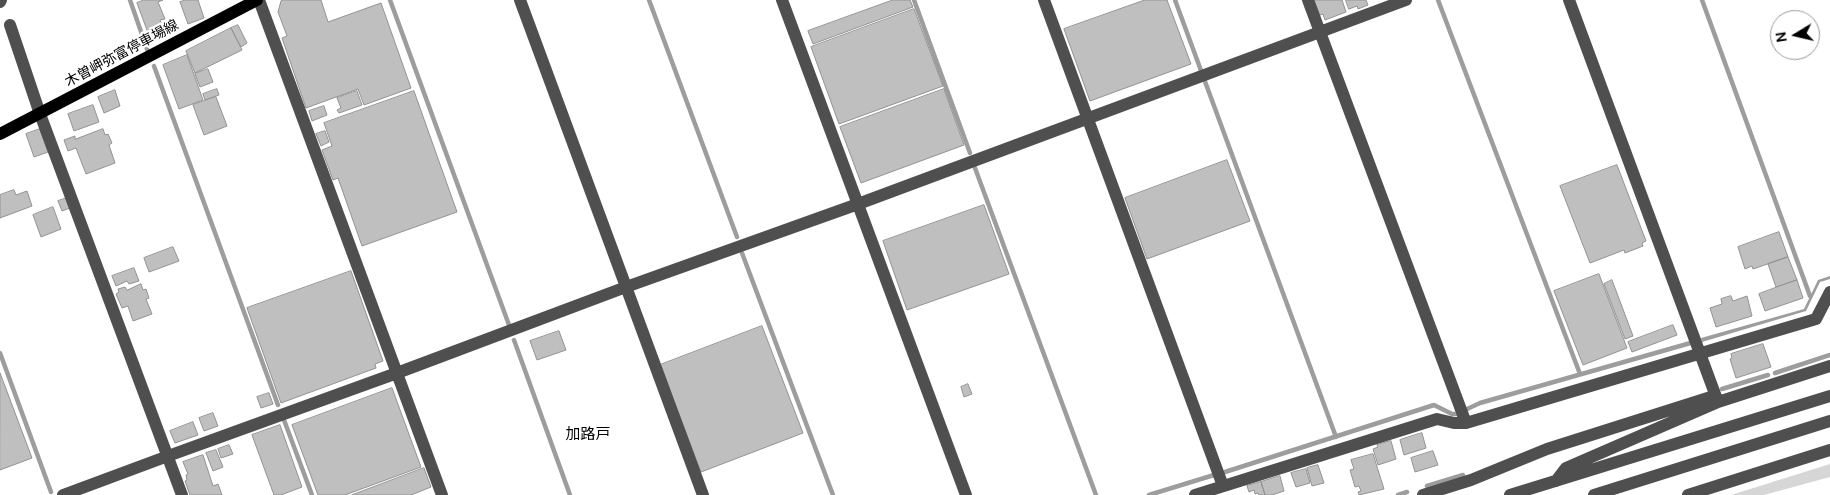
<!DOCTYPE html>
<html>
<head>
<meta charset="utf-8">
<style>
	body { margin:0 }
	#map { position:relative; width:1830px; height:495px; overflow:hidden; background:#fff; font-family:"DM Sans",sans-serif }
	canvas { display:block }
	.north { position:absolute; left:1770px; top:10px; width:50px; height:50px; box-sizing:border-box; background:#fff; border:1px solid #999; border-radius:50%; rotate:261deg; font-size:14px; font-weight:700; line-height:20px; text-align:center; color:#000 }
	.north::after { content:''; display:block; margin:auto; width:18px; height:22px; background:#000; clip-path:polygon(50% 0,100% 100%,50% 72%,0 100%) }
</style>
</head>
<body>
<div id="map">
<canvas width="1830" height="495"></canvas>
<div class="north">N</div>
</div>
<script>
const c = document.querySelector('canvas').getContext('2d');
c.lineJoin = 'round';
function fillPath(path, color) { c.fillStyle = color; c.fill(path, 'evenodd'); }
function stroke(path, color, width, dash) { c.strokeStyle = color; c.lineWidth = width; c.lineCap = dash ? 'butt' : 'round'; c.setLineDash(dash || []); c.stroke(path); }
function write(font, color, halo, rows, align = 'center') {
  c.font = font + ' "DM Sans","Noto Sans JP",sans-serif'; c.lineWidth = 4.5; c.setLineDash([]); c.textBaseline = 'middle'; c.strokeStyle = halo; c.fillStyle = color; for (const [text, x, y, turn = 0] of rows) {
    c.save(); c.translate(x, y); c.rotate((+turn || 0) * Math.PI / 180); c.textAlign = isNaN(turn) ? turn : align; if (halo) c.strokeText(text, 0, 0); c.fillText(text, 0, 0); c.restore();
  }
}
fillPath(new Path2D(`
	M1830,464V477L1764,495H1731Z`), '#d6d6d6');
fillPath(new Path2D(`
	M1830,276V279L1820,282L1806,311L1702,342L1701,338L1804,309L1818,280Z`), '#9d9d9d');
stroke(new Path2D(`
	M130,0L147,49
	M390,0L509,325
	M649,0L737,237
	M914,0L970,153
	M1175,0L1336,437
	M1438,0L1580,374
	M1702,0L1810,296
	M154,66L278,405
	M975,168L1096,495
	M742,253L833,495
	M514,340L570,495
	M0,353L51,492
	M1775,373L1830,355
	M1722,389L1768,375
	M1465,410L1480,403L1694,342
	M284,420L312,495
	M1225,472L1434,405L1452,414H1458
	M1427,486L1463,475
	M1149,495L1214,475
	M1398,495L1407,492`), '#9d9d9d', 4.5);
const building = new Path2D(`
	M144,0H163L158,2L165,19L160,20L166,35L151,41L137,3Z
	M186,0H198L204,18L188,24L180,2Z
	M284,0H321L328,22L381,3L411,88L364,105L358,89L306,108L282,38L287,36L278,12L281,1Z
	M893,0H910L913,7L813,44L808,31Z
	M1145,0H1167L1191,64L1090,101L1064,29Z
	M1314,0H1342L1346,12L1325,20L1323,14L1320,15Z
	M1346,0H1366L1368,5L1358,9L1357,6L1349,9Z
	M914,9L943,86L839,124L811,47Z
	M238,25L247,43L241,47L231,28Z
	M231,28L242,50L195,73L186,51Z
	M187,55L203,100L179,109L163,65Z
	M208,69L213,82L200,87L195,74Z
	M217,89L219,95L205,100L203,94Z
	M944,89L964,145L861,183L840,127Z
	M115,90L120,106L104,113L98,97Z
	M357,91L362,105L339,113L337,110L341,108L337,98Z
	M414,91L457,212L362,246L338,178L333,180L322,150L332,146L324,123Z
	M216,97L227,126L204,135L193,105Z
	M93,105L99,122L74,131L68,114Z
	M324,106L327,115L312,121L309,111Z
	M40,129L48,152L34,157L26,134Z
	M103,129L105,135L108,134L112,143L109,145L115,163L86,174L76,148L68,151L64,140L75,136V139Z
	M325,131L329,142L321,146L316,134Z
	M1227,160L1250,221L1147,259L1125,198Z
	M1617,165L1646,241L1642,243L1643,246L1625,253L1624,250L1590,263L1560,186Z
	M14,190L16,195L27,191L32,206L0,218V195Z
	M67,198L70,208L62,211L58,201Z
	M984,205L1009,274L907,310L883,241Z
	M53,207L61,229L41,237L33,215Z
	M1779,232L1788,257L1753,269L1752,266L1745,269L1738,247Z
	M173,247L179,261L149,272L144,258Z
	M1788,257L1797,280L1776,287L1768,264Z
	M134,268L139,281L129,284L127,281L116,286L112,276Z
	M351,271L383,361L375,364L376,368L281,403L247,308Z
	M1599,274L1627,348L1583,365L1554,291Z
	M1612,280L1633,336L1625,339L1604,284Z
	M1797,280L1803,298L1765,311L1759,294Z
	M141,284L143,290L146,289L149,298L146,299L152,314L133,321L128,306L122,308L116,294L119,292L118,289L125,287L127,290Z
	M1731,296L1733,301L1747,296L1752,316L1716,327L1710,308L1722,304L1721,299Z
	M1673,325L1677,335L1632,352L1628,342Z
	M762,326L803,433L701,472L660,365Z
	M559,331L566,350L537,360L530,341Z
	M1763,344L1771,367L1736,378L1730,359L1732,358L1731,354Z
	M0,373L32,458L0,470Z
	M968,384L972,394L964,397L961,387Z
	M392,388L421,467L345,495H318L292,425Z
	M269,393L273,404L261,408L257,397Z
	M213,413L218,426L204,431L199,418Z
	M193,422L198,435L175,443L170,431Z
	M280,425L302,487L281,495H274L252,435Z
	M1422,433L1426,448L1404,455L1400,440Z
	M1391,441L1396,459L1378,465L1373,449L1378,447L1377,445Z
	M229,445L233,454L221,458L218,449Z
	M216,450L223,467L213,471L206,453Z
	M1433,451L1438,465L1415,472L1411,458Z
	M1373,454L1384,489L1359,495L1358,492L1361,491L1359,486L1355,487L1350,470L1354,469L1351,460Z
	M203,455L213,486L218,484L222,495H190L185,481L187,480L186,475L188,474L183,462Z
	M1318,465L1324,483L1312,486L1307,468Z
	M424,468L431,487L411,495H352Z
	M1306,469L1310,483L1296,487L1291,473Z
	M1280,476L1284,491L1272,495H1265L1261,482Z
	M1261,482L1265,495H1259L1258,493L1255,494L1254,490L1249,492L1247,486Z`);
fillPath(building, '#bfbfbf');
stroke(building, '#939393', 1);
stroke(new Path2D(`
	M259,0L442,495
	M520,0L703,495
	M782,0L966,495
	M1044,0L1223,486
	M1308,0L1466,423
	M0,2L1,0
	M10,25L40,114L182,495
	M1718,402L1830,366
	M1556,481L1566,468L1718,402L1569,0
	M63,495L168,456L397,373L626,287L858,204L1406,0
	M1195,495L1437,419L1454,423H1466L1816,319L1830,292
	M1423,495L1471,480L1547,449L1714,396
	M1510,495L1830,396
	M1594,495L1830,421
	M1688,495L1830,450`), '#4f4f4f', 12);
stroke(new Path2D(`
	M0,134L257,0`), '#000', 12);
write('14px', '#000', '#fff', [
	["木曽岬弥富停車場線",122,54,-28]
]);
write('15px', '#000', '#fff', [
	["加路戸",588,435]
]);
</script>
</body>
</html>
